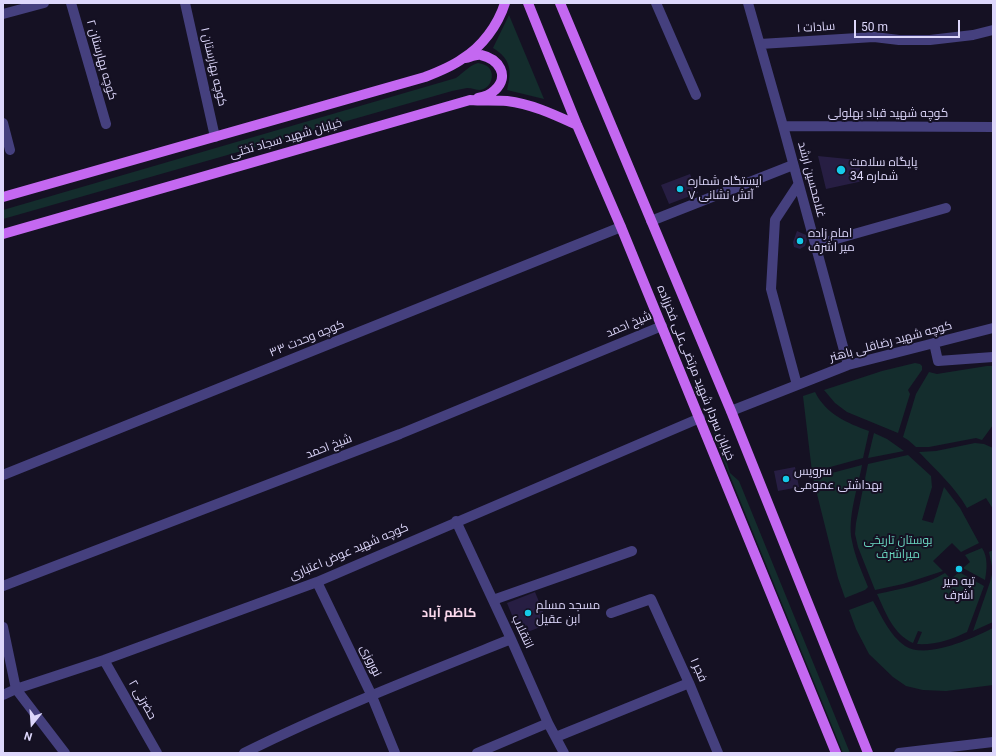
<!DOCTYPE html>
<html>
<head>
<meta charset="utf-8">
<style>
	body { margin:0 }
	#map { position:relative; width:996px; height:756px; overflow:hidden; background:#151123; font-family:Roboto,sans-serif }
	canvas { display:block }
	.frame { position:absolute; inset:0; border:4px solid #ddd7fb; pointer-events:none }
	.north { position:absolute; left:12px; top:704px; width:40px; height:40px; -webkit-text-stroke:3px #151123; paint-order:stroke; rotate:197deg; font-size:11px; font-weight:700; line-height:16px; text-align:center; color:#ddd7fb }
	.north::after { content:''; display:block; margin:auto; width:14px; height:18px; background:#ddd7fb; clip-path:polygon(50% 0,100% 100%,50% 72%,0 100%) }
	.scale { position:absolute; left:854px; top:20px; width:106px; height:18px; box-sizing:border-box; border:2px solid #ddd7fb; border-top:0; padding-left:5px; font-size:12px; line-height:14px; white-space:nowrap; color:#ddd7fb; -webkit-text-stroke:3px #151123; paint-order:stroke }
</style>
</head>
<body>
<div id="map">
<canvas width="996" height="756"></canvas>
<div class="frame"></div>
<div class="north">N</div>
<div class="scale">50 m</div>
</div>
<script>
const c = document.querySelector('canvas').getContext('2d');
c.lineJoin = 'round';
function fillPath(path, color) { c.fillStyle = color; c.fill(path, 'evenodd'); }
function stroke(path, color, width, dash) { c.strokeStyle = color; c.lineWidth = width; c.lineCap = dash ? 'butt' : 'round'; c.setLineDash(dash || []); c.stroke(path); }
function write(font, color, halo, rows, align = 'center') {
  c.font = font + ' Roboto,Cairo,sans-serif'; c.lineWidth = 4; c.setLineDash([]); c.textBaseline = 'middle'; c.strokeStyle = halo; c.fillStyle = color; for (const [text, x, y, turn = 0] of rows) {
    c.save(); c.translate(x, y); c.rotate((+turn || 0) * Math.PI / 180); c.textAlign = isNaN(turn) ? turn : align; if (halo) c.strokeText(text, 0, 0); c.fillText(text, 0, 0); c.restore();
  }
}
fillPath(new Path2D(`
	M509,15L544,99L507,90C512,71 511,59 493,48Z
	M478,63C484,64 489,66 491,71C494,79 489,89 480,90C476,90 472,88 467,88C462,89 457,90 452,91L3,219V210L456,78C463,73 470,65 478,63Z
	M915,363L920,364L922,366V370L908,390L910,394L898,433L847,412L835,403L824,390L882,371Z
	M987,366H993V425L982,440L976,438L929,447H916L908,440L903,437L916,394L929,372L937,374L943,373Z
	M815,392C826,414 847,423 869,431L863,458L812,472L803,396Z
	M715,426L730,473L739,481L850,753H843L719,449L712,427Z
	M874,433L887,439L904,451L868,458Z
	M975,443L984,444L993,448V509L986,498L967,508C955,487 936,470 919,452L936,451Z
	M908,455L931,476L932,487L922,520L933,523L944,487L960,508L979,543L961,552L952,543L933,561L943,571L903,584L875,590L858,547L855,534L856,523L868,464Z
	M862,465C858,487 847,519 852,541C855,557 862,572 868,587L865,590L845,598L838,578L813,478Z
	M982,548C988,557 987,569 985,580L963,568L970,562L965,555Z
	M993,550V622L973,631L990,582L993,571L989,552Z
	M959,572L984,586L967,632C951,640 935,645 917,644L922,632L918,631L913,643C893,634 886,613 877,594C900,589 925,585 945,573L951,579Z
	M873,601C882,617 890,636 905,646C926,660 973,638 993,628V685L946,691L923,690L906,686L893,677L869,654L856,629L849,610Z`), '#142d2d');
fillPath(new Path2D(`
	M818,156L858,160L863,181L826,189Z
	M690,174L698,193L669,204L661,185Z
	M797,231L806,235L807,240L805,246L800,249L794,247L793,242Z
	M795,467L799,487L778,491L774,471Z
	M535,592L548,624L520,635L507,603Z`), '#271e43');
stroke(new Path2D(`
	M71,3L106,124
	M185,3L215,137
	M656,3L696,95
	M748,3L783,126L848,365
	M3,14L44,3
	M760,44L874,37L899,40H930L973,35L993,30
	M3,123L10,150
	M783,126L993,127
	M651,221L793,165
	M815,245L946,208
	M934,343L938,361L993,357
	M797,385L771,289L775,220L798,185
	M731,411L848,365L993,328
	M3,475L621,227
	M456,521L511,639L548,723L564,753
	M317,582L371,694L395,753
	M3,586L400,434L662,326
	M493,600L632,551
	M611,613L651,599L689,683L718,753
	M3,627L16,689L65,753
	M104,660L157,753
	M3,695L16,689L104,660L317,582L700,418
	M556,737L689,683
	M244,753C331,710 421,675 511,639
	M477,753L548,723
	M899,753L993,742`), '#45407e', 10);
stroke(new Path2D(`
	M528,3L577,125L621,227L836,753
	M560,3L731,411L868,753
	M466,58C470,57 477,54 481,55C499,59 510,76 495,90C490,95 484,97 478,98
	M3,197L425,77C438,72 451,67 462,59C482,47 498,25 505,3
	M3,234L470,100C482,101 495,100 507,101C532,104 555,115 577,125`), '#c468f1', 10);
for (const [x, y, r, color] of [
	[841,170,5,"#15cae9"],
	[680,189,4,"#15cae9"],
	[800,241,4,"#15cae9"],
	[786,479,4,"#15cae9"],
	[959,569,4,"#15cae9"],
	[528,613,4,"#15cae9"]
]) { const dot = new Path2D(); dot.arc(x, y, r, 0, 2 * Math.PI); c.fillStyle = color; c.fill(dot); stroke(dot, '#151123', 1.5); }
write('12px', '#ddd7fb', '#151123', [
	["سادات ۱",816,28,-4],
	["کوچه بهارستان ۲",101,60,74],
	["کوچه بهارستان ۱",213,67,77],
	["کوچه شهید قباد بهلولی",888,114],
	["خیابان شهید سجاد تختی",286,139,-16],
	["غلامحسین ارشد",811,180,75],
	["شیخ احمد",629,325,-23],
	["کوچه وحدت ۳۳",307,339,-22],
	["کوچه شهید رضاقلی باهنر",891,342,-15],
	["خیابان سردار شهید مرتضی‌علی فخرزاده",695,373,68],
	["شیخ احمد",329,447,-21],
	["کوچه شهید عوض اعتباری",349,552,-23],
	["انتقلاب",522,632,65],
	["نوروزی",370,661,64],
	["فجر ۱",698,670,66],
	["حضرتی ۲",142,700,60]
]);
write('12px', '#ddd7fb', '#151123', [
	["پایگاه سلامت",850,163],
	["شماره 34",850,177],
	["ایستگاه شماره",688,182],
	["۷ آتش نشانی",688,196],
	["امام زاده",808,234],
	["میر اشرف",808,248],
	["سرویس",794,472],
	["بهداشتی عمومی",794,486],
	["تپه میر",959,582,"center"],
	["اشرف",959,596,"center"],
	["مسجد مسلم",536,606],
	["ابن عقیل",536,620]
], 'left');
write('12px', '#69d5bf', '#151123', [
	["بوستان تاریخی",898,541],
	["میراشرف",898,555]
]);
write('bold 13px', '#fcd9ed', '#151123', [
	["کاظم آباد",449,614]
]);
</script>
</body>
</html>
